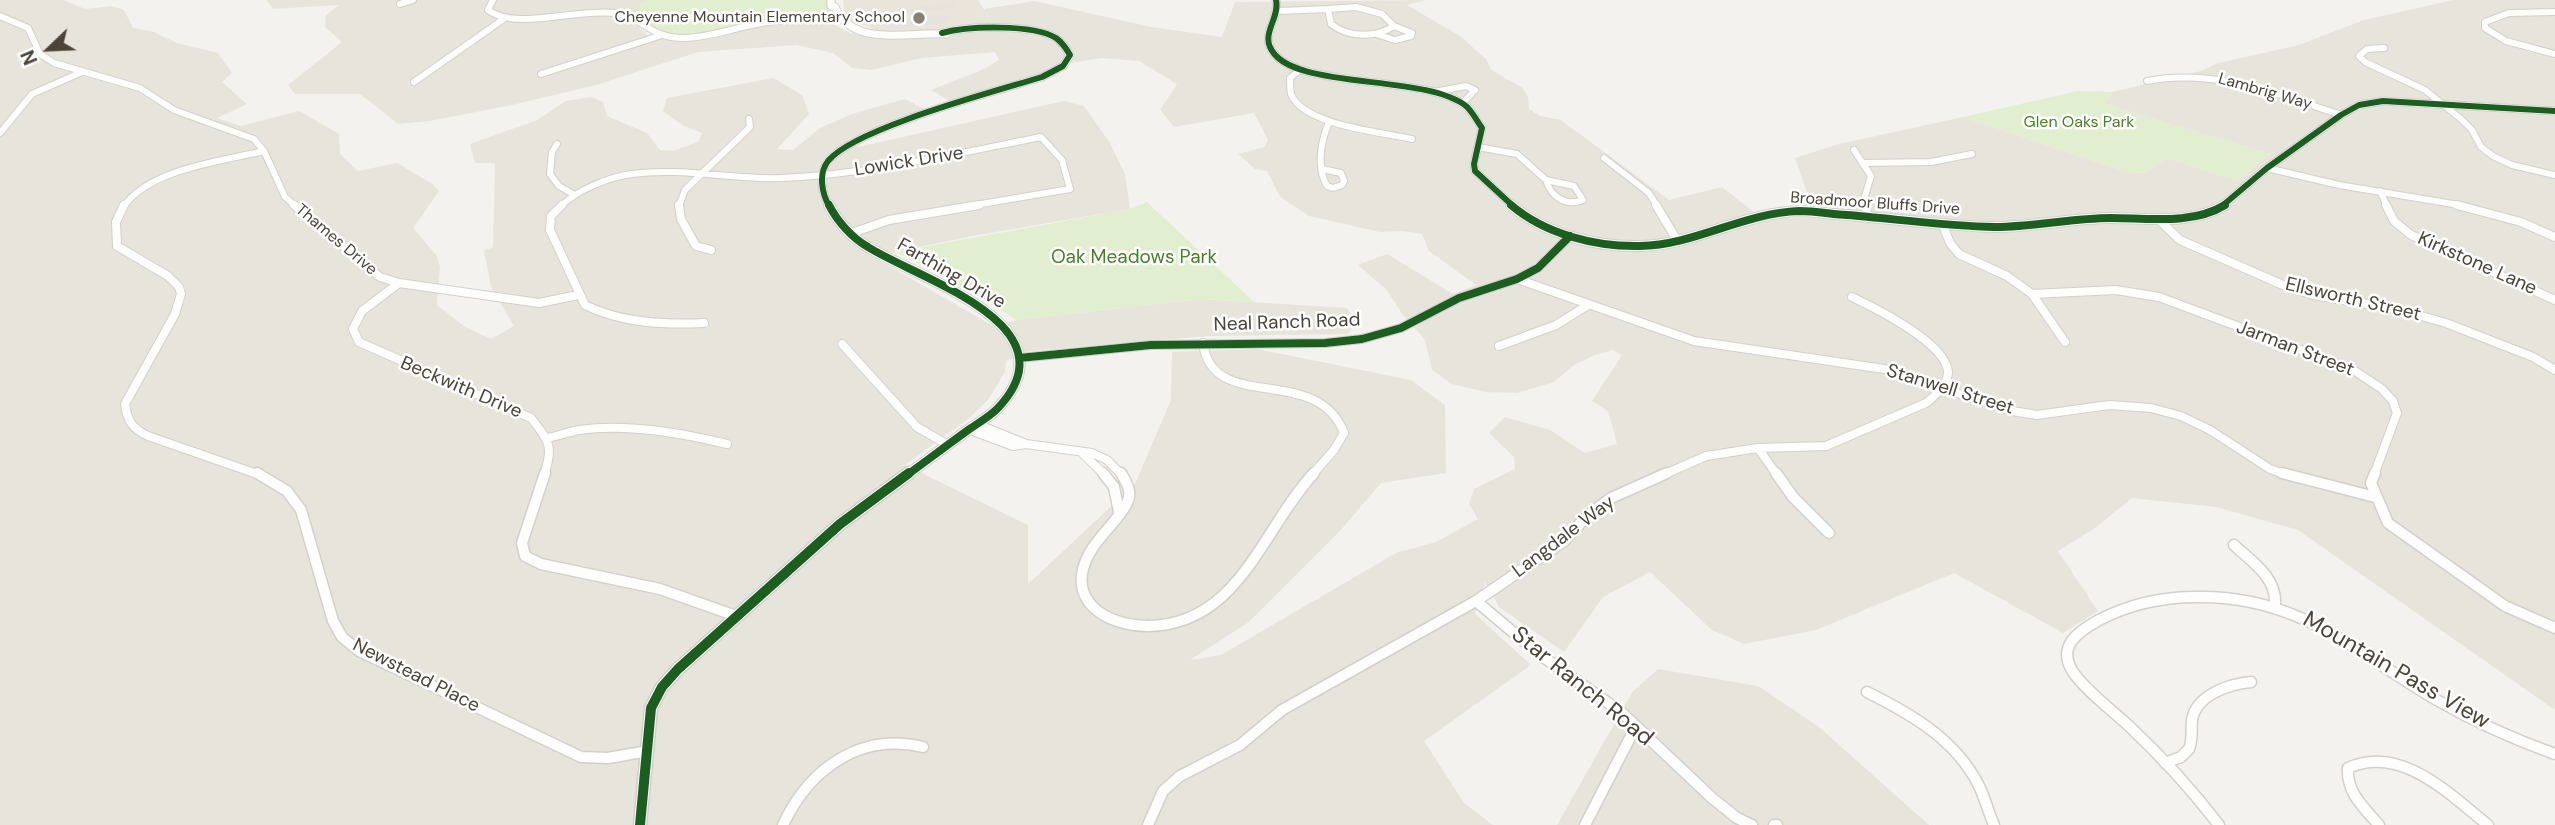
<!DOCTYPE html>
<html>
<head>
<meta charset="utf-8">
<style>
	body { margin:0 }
	#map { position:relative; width:2555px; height:825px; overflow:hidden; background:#f4f2ee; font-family:"DM Sans",sans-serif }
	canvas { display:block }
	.north { position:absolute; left:14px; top:14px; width:70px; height:70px; -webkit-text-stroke:5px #fff; paint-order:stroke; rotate:247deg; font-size:19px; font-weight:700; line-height:28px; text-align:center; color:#4b4439 }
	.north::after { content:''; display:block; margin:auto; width:24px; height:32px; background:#4b4439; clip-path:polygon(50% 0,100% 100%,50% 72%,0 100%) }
</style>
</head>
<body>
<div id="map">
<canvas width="2555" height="825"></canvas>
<div class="north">N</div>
</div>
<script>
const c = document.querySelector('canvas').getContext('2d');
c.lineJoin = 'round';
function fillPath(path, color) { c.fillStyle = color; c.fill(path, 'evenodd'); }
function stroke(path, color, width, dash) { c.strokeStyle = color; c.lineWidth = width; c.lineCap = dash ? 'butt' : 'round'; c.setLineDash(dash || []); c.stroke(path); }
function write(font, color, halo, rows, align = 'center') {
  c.font = font + ' "DM Sans",sans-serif'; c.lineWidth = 5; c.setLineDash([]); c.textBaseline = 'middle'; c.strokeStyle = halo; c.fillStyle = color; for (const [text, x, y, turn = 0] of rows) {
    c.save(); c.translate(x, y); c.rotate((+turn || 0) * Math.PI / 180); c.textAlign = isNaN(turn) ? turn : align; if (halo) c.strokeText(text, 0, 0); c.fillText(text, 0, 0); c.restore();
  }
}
fillPath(new Path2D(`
	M0,0H63L85,9L112,6L124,10L133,28L154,32L177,43L218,53L232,73L222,82L247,104L217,118L241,126L299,111L339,134L340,154L358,171L397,163L431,183L439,191L413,228L437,256L440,267L437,305L465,327L491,339L514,326L491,287L484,251L493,247L495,163H475L470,144L537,120L566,101L591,97L603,102L607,116L647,133L660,150L673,151L698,142L702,133L684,126L663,111L667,98L773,78L802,95L809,114L777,149L793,150L820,128L852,114L905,99L928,111L848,140L858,147L1064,101L1084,106L1110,143L1125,174L1130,209L972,236L896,252L877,259L993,326L1017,320L1201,299L1347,308L1355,322L1348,334L1209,336L1029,351L1006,361L1005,372L988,400L968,419L905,465L1028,525V584L1135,484L1171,400L1172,352L1257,349L1411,380L1445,405L1446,473L1381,483L1339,532L1249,622L1190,660L1221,655L1396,553L1436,542L1478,519L1469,504L1474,489L1515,469L1514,457L1489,433L1505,417L1550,430L1585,453L1617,444L1608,411L1592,401L1622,355L1613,350L1595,355L1574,365L1554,382L1517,393L1486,392L1452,384L1432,370L1425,340L1403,315L1386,289L1358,265L1387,254L1453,294L1476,285L1429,251L1422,234L1403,231L1380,232L1309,216L1280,197L1267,171L1255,169L1238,154L1265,147L1268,140L1254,113L1174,127L1160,110L1177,84L1139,61L1101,58L1059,65L1029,79L953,103L931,90L982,70L999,60L995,52L922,58L871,70L852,68L833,53L796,45L698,52L596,85L512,105L430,121L398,124L360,94H295L288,85L342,42L325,27L326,15L339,5L273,9L267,0H651L642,2L636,15L622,18L633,22L647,35L667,40H687L770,25L826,20L850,33L871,37L992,32L994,26L984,9L1034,1L1151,27L1222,37L1235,2L1426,0L1407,5L1460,36L1486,59L1491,70L1523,88L1528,97L1529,109L1540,116L1561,120L1669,200L1722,187L1765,221L1780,218L1833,217L1870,223L1811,204L1795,158L1839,144L1963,117L2126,172L2145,173L2166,158L2238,181L2270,154L2105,104L2112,92L2201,71L2218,63L2299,45L2364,20L2453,0H2555V710L2298,530L2216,507L2132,498L2095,528L2058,551L2098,611L2063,633L1954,573L1816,630L1744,644L1712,630L1650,572L1603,597L1564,652L1499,607L1485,582L1475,614L1531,665L1424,741L1464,803L1493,825H0Z
	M1658,669L1758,686L1819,727L1929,825H1557L1633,691Z`), '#e7e4dc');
fillPath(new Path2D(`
	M843,0H978L994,26L903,33L879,31L850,20L844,11Z`), '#eae5da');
fillPath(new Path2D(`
	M651,0H829L830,14L677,36L656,31L636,15L642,2Z
	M2078,91L2112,92L2105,104L2270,154L2238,181L2166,158L2145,173L2126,172L1963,117Z
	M1147,202L1254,302L1201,299L1017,320L992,304L896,252L1130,209Z`), '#e1eecf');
fillPath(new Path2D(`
	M955,2L957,7L866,20L858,17L854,9H868L871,14Z
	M948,15L949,17L941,24L890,29L887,21Z`), '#e6e3df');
const minorFar2 = new Path2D(`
	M493,0L488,10C515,31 579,8 614,13C644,17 649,38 683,38C709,38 736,27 762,23C787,19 812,18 837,16
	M400,4L413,0
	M1356,7L1382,14L1394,26C1375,38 1349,38 1331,24L1328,9Z
	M1279,11L1328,9
	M2555,12L2509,13L2485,22V28L2506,41L2555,54
	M0,16L28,28L40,54L54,63L140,88L174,110L254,139L264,151L285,197L296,206
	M1376,34L1395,40L1411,36L1412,33L1394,26
	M2384,48L2367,49L2359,56L2365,62L2425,90L2461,119L2472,130L2481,147L2493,156L2512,165L2555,175
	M1301,69L1290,78C1290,83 1290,90 1291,94C1304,126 1383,132 1412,139
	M541,74L659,36
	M2147,81C2216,68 2276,94 2341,115
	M414,82L505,18
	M1434,92L1466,86L1475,90L1462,104
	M0,133L32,94L82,72
	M557,144L552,152L550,174L559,186L573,194
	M1478,147L1517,154L1546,180
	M1854,150L1871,176L1865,196L1866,206
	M1604,158L1649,193L1657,206
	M1863,163L1931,162L1972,154
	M2267,168L2339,185L2465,206
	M1322,169L1341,173L1344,181L1342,185L1333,188L1327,186C1316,167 1321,141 1329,122
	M1546,180L1574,186L1583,200C1566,207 1551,197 1546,180Z
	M2380,191L2387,206
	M124,206C150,169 222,161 264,151
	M561,206C577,190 609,177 632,174C682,167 732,180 782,178C870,174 955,154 1041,137L1062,160L1070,189L969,206
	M679,206L685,190L750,127L749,119`);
const minorFar1 = new Path2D(`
	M124,205L116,222L117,246L168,276L179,287L181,294L175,314L125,404C127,421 133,429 148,436L260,475
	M294,205L380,277L399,283L539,303L578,295
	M562,205L551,216L550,230L585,305C621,323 664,325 704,323
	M679,205L681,219L696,246L711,250
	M1656,205L1678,242
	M1866,205L1867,215
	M2386,205L2394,221L2411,235L2555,300
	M2457,205L2521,222L2555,237
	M2157,218L2180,240L2283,285L2313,295L2397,309L2446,323L2533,357L2555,370
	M1942,223L1950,243L1959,254L2007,276L2032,294L2065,342
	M849,234L889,220L979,205
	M1517,279L1694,341L1884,369L2012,411L2037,415L2109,405L2151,408L2181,416L2210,430L2270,469L2287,475
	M399,283L362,311L353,329L359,342L531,418C549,441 554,446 544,475
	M2032,294L2116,290L2159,297L2352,369L2382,389L2393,401L2397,413L2374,475
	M1203,343C1212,415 1317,362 1344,433L1334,450L1312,475
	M842,344L917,427L948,445
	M1499,346L1556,325L1588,305
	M1019,358L1151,345L1325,343L1362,339L1401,328L1459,298L1517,279L1538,268L1570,236
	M979,425L1026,444
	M970,430L1013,446L1026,444L1092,453L1107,460L1122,475
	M547,438C558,436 568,432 579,430C627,423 681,433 727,444
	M1758,448L1777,475
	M1083,454L1105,475
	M1663,475L1706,456L1758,448L1826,446L1926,403C1935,396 1947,385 1948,373C1948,344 1875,308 1852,297`);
const minor = new Path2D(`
	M257,473L287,491L301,510L333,621L342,637L359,651L581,757L608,758L648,751
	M545,473L522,543L525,556L541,564L660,589L736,616
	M1103,473L1114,487L1119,512
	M1121,473C1126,482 1133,492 1127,503C1118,521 1099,535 1089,554C1064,601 1107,626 1148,626C1239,625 1262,529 1314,473
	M1776,473L1793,497L1829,533
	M2282,473L2375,497
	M2375,473L2371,483L2388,523L2505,606L2555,628
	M2234,545C2252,562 2277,577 2275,605
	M1476,601L1539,654L1621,712L1712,798L1737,818L1752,825
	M1867,692C1911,714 1955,739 1978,784C1985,797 1988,812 1994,825
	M2165,763L2181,757L2189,749C2193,739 2191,730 2192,720C2196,695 2229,684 2251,682
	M783,825C809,769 860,732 923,747
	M1148,825L1163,791L1180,776L1240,745L1282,710L1476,601L1564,541L1586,517L1611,498L1667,473
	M1585,825L1636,726
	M1774,825H1777
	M2219,825C2192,790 2162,757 2130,727C2114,712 2084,689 2073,672C2056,646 2079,631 2099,620C2130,604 2162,597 2196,597C2298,595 2353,650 2435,699C2473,721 2513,739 2555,754
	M2379,825C2364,808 2346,792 2348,768C2401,744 2449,794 2488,825`);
const tertiaryFar2 = new Path2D(`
	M831,0V6L835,7C853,49 910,31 947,34
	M1276,0C1280,16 1263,32 1270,47C1288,91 1424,73 1466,106C1472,111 1477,121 1482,128L1474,164L1475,171L1513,206
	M829,206C822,193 818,174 828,161C855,128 997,91 1042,77L1063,66L1070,55C1066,48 1063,43 1056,38C1033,24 968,26 942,33
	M2222,206L2267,168L2341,115L2359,105L2383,101L2555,111`);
const tertiaryFar1 = new Path2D(`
	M829,205C837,221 852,238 868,247C918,279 1078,325 997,409C990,416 980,422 971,428C950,443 929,459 907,475
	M1511,205C1545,234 1595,247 1640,246C1695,245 1743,213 1799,211C1815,211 1831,214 1847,215C1896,219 1946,226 1995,227C2034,227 2072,218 2111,218C2147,218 2193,225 2225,205`);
const tertiary = new Path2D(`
	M640,825L651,708L662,687L678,669L840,524L909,473`);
stroke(minorFar2, '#d2d0cb', 8);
stroke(minorFar1, '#d2d0cb', 10);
stroke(minor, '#d2d0cb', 13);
stroke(tertiaryFar2, '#d2d0cb', 9);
stroke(tertiaryFar1, '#d2d0cb', 12);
stroke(tertiary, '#d2d0cb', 15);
stroke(minorFar2, '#fdfdfc', 6);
stroke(minorFar1, '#fdfdfc', 8);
stroke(minor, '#fdfdfc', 10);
stroke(tertiaryFar2, '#fdfdfc', 7);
stroke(tertiaryFar1, '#fdfdfc', 10);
stroke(tertiary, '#fdfdfc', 12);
stroke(new Path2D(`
	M1276,0C1280,16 1263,32 1270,47C1288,91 1424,73 1466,106C1472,111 1477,121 1482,128L1474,164L1475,171L1513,206
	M829,206C822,193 818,174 828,161C855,128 997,91 1042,77L1063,66L1070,55C1066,48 1063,43 1056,38C1033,24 968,26 942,33
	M2222,206L2267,168L2341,115L2359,105L2383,101L2555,111`), '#1b5e20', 6);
stroke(new Path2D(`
	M829,205C837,221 852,238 868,247C918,279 1078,325 997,409C990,416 980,422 971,428C950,443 929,459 907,475
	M1511,205C1545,234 1595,247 1640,246C1695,245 1743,213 1799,211C1815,211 1831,214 1847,215C1896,219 1946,226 1995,227C2034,227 2072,218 2111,218C2147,218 2193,225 2225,205
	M1019,358L1151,345L1325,343L1362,339L1401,328L1459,298L1517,279L1538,268L1570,236`), '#1b5e20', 8);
stroke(new Path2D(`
	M640,825L651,708L662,687L678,669L840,524L909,473`), '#1b5e20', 10);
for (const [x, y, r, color] of [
	[919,18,7,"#868178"]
]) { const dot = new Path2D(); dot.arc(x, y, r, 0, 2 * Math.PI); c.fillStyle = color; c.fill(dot); stroke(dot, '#fff', 2.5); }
write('16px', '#4b4439', '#fff', [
	["Cheyenne Mountain Elementary School",905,18]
], 'right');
write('16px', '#4b4439', '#fff', [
	["Lambrig Way",2265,92,16],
	["Broadmoor Bluffs Drive",1875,204,4],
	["Thames Drive",336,240,40]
]);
write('16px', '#4a7f2a', '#fff', [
	["Glen Oaks Park",2079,123]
]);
write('19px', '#4b4439', '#fff', [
	["Lowick Drive",909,162,-9],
	["Kirkstone Lane",2477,264,24],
	["Farthing Drive",951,274,30],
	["Ellsworth Street",2353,300,13],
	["Neal Ranch Road",1287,323,-2],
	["Jarman Street",2295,349,21],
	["Beckwith Drive",461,388,23],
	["Stanwell Street",1950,390,17],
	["Langdale Way",1564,537,-37],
	["Newstead Place",416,676,27]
]);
write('19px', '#4a7f2a', '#fff', [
	["Oak Meadows Park",1134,258]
]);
write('23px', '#4b4439', '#fff', [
	["Mountain Pass View",2396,671,30],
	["Star Ranch Road",1582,687,39]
]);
</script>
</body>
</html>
